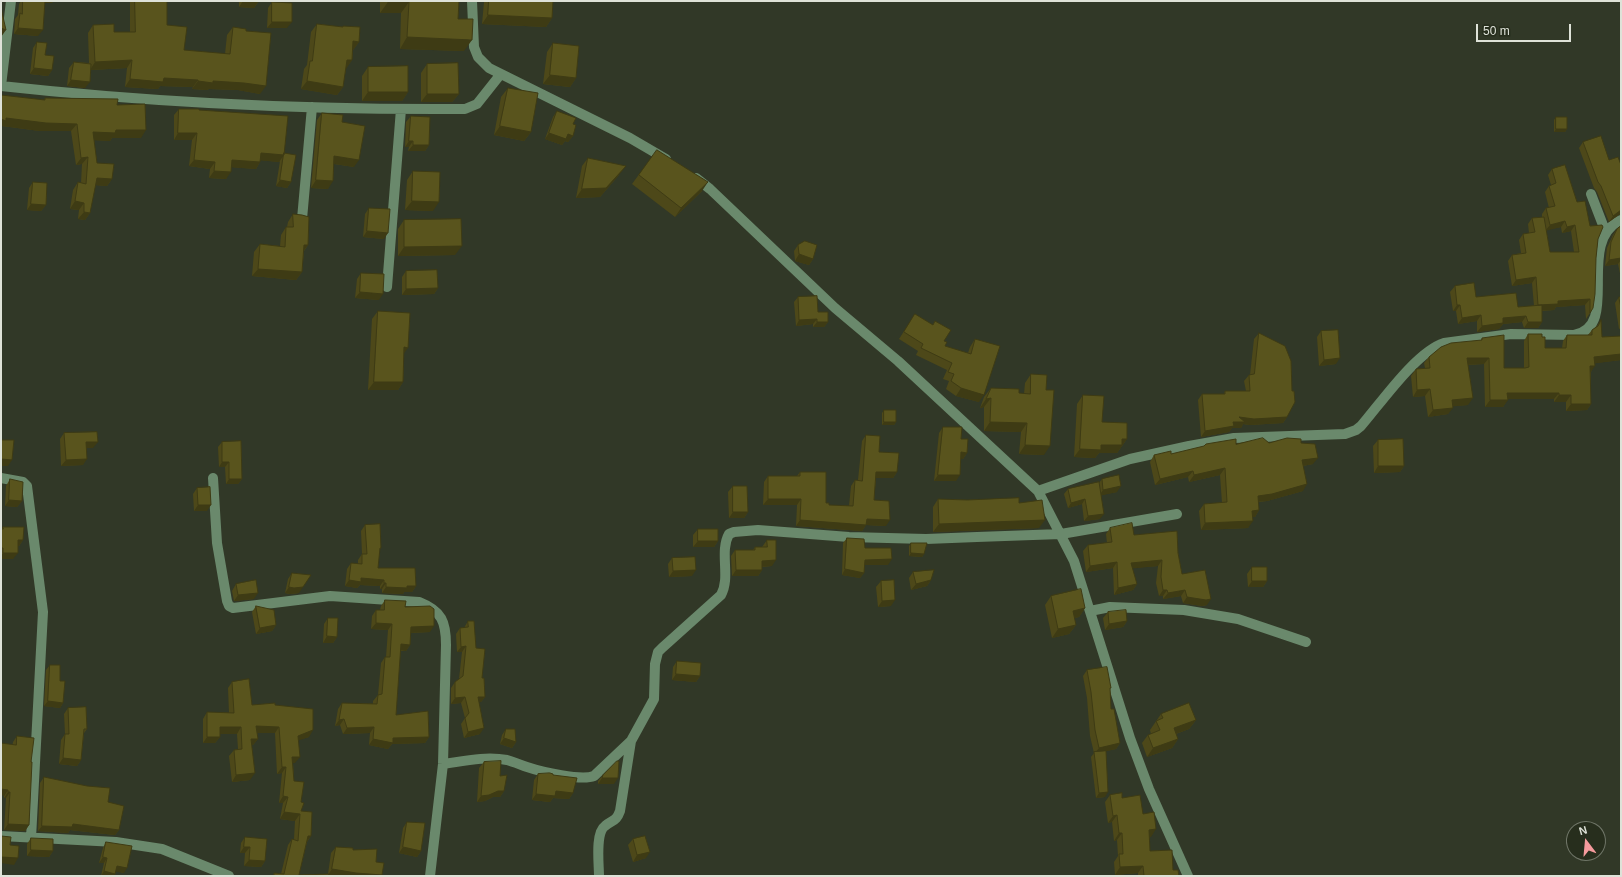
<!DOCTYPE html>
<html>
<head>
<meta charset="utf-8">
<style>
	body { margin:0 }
	#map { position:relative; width:1622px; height:877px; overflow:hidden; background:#313827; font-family:Helvetica,sans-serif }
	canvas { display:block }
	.frame { position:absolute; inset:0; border:2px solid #dee2d8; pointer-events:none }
	.north { position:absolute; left:1566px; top:821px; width:40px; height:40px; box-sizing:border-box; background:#272e1d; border:1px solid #707668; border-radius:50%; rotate:344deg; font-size:11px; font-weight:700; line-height:16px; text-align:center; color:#dee2d8 }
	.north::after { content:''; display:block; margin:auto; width:14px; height:18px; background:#f59b9d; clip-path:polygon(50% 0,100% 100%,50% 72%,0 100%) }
	.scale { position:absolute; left:1476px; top:24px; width:95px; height:18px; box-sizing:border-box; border:2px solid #dee2d8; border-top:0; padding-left:5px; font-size:12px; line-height:14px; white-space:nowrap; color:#dee2d8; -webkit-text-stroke:3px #272e1d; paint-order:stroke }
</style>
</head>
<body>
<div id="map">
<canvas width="1622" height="877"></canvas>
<div class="frame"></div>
<div class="north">N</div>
<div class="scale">50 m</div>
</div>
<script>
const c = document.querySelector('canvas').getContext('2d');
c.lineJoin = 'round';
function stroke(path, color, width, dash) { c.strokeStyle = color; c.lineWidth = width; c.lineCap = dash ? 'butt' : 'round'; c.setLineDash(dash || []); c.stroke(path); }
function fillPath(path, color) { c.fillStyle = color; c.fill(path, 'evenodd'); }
stroke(new Path2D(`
	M472,1L474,47L478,57L489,68L630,138L666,159
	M1,86C155,103 311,110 465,109L477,104L500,75
	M1,86L11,1
	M696,178L710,189L835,308L898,361L1038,491L1074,561L1130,738L1149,789L1188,876
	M1591,194L1606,233
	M302,219L312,107
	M387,287L401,109
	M1,478L23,482L27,486L43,612L31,838
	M213,478L217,543L227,601L229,606L233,608L330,596L419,602C442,611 446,622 446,645L443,764L430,876
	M1038,491L1130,459L1189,446L1234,438L1345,434L1356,430L1361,426C1381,403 1416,352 1444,343L1511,334L1574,335C1622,327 1574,242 1621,220
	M1090,611L1110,607L1184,610L1238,619L1306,642
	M443,764C464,761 486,756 507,760C514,762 521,765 527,767C542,772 581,781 594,776L631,741
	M1,836L116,842L162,849L229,876
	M599,876C599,864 595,833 605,826C613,819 616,822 620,811L631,741L654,699L655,664L658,652L662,648L721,595C731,577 719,552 729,534L734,532L758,530L849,537L926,539L977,537L1061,534L1177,514`), '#6a896c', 10);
fillPath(new Path2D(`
	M21,1H53L52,3H45L38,36L14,34L15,19L18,15L19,4Z
	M130,1H167V25L184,50L225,54L227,35L233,27L246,31L260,94L238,90L209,89L207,90L192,89L193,87L160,86L158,89L125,87L127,68L91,70L85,88L67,86L69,68L74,62L89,63L88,33L93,25L114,32H130Z
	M239,1H259L254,8L239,7Z
	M380,1H459L458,19L464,51L400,49L401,13H380Z
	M484,1H553L552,18L546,27L482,24L484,2Z
	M272,2L287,28H267L268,8Z
	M317,24L342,27L343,26L359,42L353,50L352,60L346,68L343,87L337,95L301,89L304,69L307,65L311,32Z
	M37,42L52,70L48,76L30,74L33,48Z
	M553,43L576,78L570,87L543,84L547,52Z
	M427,64L459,94L452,102H421V73Z
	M368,67L408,92L402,101H362V76Z
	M508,88L531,132L524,141L494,135L501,97Z
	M1,95L44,100L45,98L117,105L141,138H112L110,141L94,140L97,163L112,179L107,186L95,185L90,213L85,220L78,219L79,210L70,209L73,190L78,182L81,183L82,164L76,165L71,131H40L2,126Z
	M179,109L199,110L284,153L291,182L287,188L276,186L280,161L279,162L260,160V162L256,169L231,167L226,179L209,178L210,169L189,166L192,140H174V115Z
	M557,111L573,136L568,142L565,141L562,145L545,139L553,117Z
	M322,113L342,122L354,167L334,164L328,189L311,188L317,120Z
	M411,116L429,145L425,151H408L409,147H405L406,122Z
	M1556,117L1567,129L1565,132H1554V120Z
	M1583,142L1609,160L1621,165V214H1620L1609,222L1597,192L1594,188L1579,148Z
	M657,150L702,191L675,217L632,184Z
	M588,158L619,175L600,197L576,198L582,166Z
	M1552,169L1577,202L1598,239L1590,313L1586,319L1585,305L1556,307L1554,310L1542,311V322L1538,328H1524L1522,322L1503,324L1499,329L1477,332V321L1458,324L1456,311H1453L1450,292L1455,286L1476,297L1518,307L1534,306L1532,283L1512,286L1508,261L1512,255L1521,253L1519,240L1523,234L1529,233L1528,224L1532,218L1542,217V214L1546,208H1549L1545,192L1549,186L1551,185L1548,175ZM1561,227L1562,233L1571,231L1574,252H1550L1546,230Z
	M413,171L433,211L405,210L407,180Z
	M33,182L46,205L41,211L27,210L29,188Z
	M369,208L384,239L363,237L365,214Z
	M293,214L308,245L304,251L302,272L296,280L252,276L254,252L260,244L280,246L281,235L286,227H287L288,222Z
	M404,220L455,255L398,256V229Z
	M1621,226V278L1618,264L1605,266L1607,248L1613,235L1617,229Z
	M798,245L813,259L809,265L795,261L794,251Z
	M406,271L438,288L434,294L402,295V277Z
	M361,273L379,300L355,298L357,279Z
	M798,297L818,312L828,322L824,327H813V324L796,326L794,302Z
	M1619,297H1621V328L1619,329L1615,303Z
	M378,311L404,353L403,382L398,390H368L372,319Z
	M915,314L933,325L935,321L944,341L945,346L968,353L970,347L975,339L979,402L956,396L946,389L949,381L943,379L947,370L916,355L918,351L899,339Z
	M1601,320L1602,337L1621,336V360L1595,363L1591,372V404L1587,410L1566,411V402H1554V399H1508L1503,407H1485L1484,364L1468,365V405L1453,406L1448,414L1428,417L1425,396L1413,397L1411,376L1416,369L1425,368L1424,363L1429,357L1481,340L1482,338L1504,368H1524V341L1528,334L1542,337L1545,348H1562L1563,341L1567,335H1588L1592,330L1597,326Z
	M1321,331L1336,364L1319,366L1317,337Z
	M1259,333L1287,417L1283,423L1250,425L1243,424L1241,428H1232L1229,432L1201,437L1198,400L1202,394H1224L1225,391H1246L1244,381L1249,375H1250L1254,339Z
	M1031,374L1046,390L1044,455L1019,454L1021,432L984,431V407L980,408L984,397L991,388L1024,394L1025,383Z
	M1083,395L1102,422L1127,439L1117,453H1099L1095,458L1074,457L1077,404Z
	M884,410L896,422L894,425H882V413Z
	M943,427L961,439L967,453L963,459L961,458L956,481H934L939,433Z
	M64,433L93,448H87L83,465L61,466L60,439Z
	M866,435L879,452L897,472L893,478H876L874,500L886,526L866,525L862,531L796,526L797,505H763L764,482L768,476H797L800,472L826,503L829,505L849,506L851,486L855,480H858L862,441Z
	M1378,440L1404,466L1400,472L1374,473L1373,446Z
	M222,442L242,479L238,484H226L225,467H219L218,447Z
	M1269,443L1313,464L1303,466V491L1267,501L1259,502V510L1255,517H1252L1248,528L1201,530L1199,511L1204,504L1222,503L1220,475L1189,482L1188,477L1155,485L1150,462L1154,455L1171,454L1236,444Z
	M10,479L22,501L17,507L5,506L6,486Z
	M1102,479L1117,492L1101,495L1100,519L1084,521L1082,504L1068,508L1064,494L1068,489L1099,483Z
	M733,486L748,512L744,518H729L728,492Z
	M197,488L207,511H194L193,494Z
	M938,499L1019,503L1039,528L933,532V507Z
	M365,525L381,548L379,550L378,568L416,586L412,592H404L403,594L382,593V589H380V586L360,585L357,588L345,586L347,569L351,563L358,564V560L362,554L361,531Z
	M3,527L23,540L19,546H18L13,559H1V529Z
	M1110,528L1134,535L1178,553L1182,574L1207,605L1202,606L1183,603L1181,596L1163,599V596H1159L1156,583L1158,566L1132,568L1137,584L1133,590L1114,595L1113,568L1086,572L1083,551L1088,545L1107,543L1106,534Z
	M698,529L718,541L714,547H693V535Z
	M847,538L865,548L888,565H864V573L860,578L842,575L843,543Z
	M767,540L772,566L762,567V570L758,576H732L731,556L735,550H753L755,547H762Z
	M911,543L924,554L922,557L909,556V546Z
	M672,558L692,576L669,577L668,564Z
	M1252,567L1267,581L1263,587H1248L1247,574Z
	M913,572L931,580L927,586L911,590L909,578Z
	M292,573L299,593L290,594L285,593L288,579Z
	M881,581L891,606L878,607L876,587Z
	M236,584L254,599L234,601L232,591Z
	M1051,596L1085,608L1079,617L1074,618L1076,625L1069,634L1052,638L1045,605Z
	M385,600L405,607L430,632L411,633L410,645L406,651H400L396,715L429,737L425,743L392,744L388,749L369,745L370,733L343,734L340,725L335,726L338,709L342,703L373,704V701L378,695L381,663L385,657H386L388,630L371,629L372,616L376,610H380L381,606Z
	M256,606L276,625L272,631L256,634L252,612Z
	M1108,612L1127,621L1123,627L1105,630L1103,618Z
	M328,618L337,637L333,643H323L324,624Z
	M468,621L476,648L482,678L485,697L481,702H479L480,734L464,738L461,724L465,718L461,703L451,704V688L455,682L459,679L462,652H457L456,634L460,628H464Z
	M677,661L700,676L696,682L672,680L673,667Z
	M50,665L60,681L63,703L60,708L44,706L46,670Z
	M1087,670L1110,690L1111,709L1120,743L1116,749L1106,751L1105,797L1096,798L1091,757L1094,753L1090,736L1087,698L1083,676Z
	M232,682L252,705H275L309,737L298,740L295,763H293L294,781L301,811L311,836L307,842L299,875L328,874L331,853L336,847L353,848L329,875L328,876H273L274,873L281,874L288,845L292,839H294L295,821L280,819L283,803H279L282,773L277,774L275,733H257L258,739L253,745H252L250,780L232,782L229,756L234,750L238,749L237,734H220V737L215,743H203V719L207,712L229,713L228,688Z
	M68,708L87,729L84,733L81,760L77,766L59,764L61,740L65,734L64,714Z
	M1161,714L1196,720L1189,729L1176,734L1178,739L1172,748L1147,757L1142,743L1148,735L1151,734L1150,730Z
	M506,729L516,742L512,748L500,744L502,735Z
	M17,736L31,762L29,825L25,831L4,830L6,798H4V796L13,742Z
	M484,762L504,791L500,797H493L485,801L477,802L479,768Z
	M538,774L553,775L573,793L569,799L553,798L550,802L532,800L534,780Z
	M603,775L614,784H598V781Z
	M44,777L108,802L119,830L115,835L70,830L68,833L38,831L40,783Z
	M1110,795L1122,798L1143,814L1151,837H1150V851L1173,870L1179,876H1138V873L1115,875L1114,862L1118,856L1117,840L1114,841L1112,822L1108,823L1105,802Z
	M407,822L421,851L417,857L399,853L403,828Z
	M245,837L265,861L261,867L244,866L245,853H240L241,843Z
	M31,838L53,851L49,857L27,856V844Z
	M633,839L646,858L633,862L628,845Z
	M106,842L124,873L116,871L114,876H101L104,863H99L103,848Z`), '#4d4819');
fillPath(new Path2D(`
	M42,1H53L52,3H41Z
	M243,1L258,2L254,8L239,7Z
	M388,2H409L401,13H380Z
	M488,15L552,18L546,27L482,24Z
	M272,22H292L287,28H267Z
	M1,28L6,30L1,37Z
	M18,28L43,30L38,36L14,34Z
	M407,37L472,40L464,51L400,49Z
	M353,41L359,42L353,50H347Z
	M132,60L127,68L90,70L95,62Z
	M347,60H352L346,69L341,68Z
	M34,68L52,70L48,76L30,74Z
	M550,75L576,78L570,87L543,84Z
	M164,78L198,80L193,87L160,86L158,89L125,87L130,79Z
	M71,80L90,82L85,88L67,86Z
	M198,81H213L244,83L266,86L260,94L238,90L209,89L207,90L192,89Z
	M307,81L343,87L337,95L301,89Z
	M368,92H408L402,101H362Z
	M427,94H459L452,102H421Z
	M6,118L77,124L71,131H40L2,126L1,128V119Z
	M500,126L531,132L524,141L494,135Z
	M1556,129H1567L1565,132H1554Z
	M116,130H146L141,138H112L110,141L88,140L93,132Z
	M178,133H197L192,140H174Z
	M549,133L568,134L573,136L568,142L565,141L562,145L545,139Z
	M409,141H413L409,147H405Z
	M413,145H429L425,151H408Z
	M261,153L284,155L279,162L256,160Z
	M334,156L359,160L354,167L329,163Z
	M88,157L82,164L76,165L81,158Z
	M194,160L215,162L210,169L189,166Z
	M232,160L260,162L256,169L227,167Z
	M626,166L619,175L600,197L576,198L582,189Z
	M214,171L231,172L226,179L209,178Z
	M97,178L112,179L107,186L92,185Z
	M280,180L291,182L287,188L276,186Z
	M316,180L333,181L328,189L311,188Z
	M708,182L702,191L675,217L681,208Z
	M75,201L84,203L79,210L70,209Z
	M412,201L439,202L433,211L405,210Z
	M31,204L46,205L41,211L27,210Z
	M1621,210V214H1620L1609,222L1613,216Z
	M84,212L90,213L85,220L78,219Z
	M1565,221L1561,227L1545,231L1550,225Z
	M1575,225L1571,231L1562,233L1567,227Z
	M367,231L388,233L384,239L363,237Z
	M304,245H308L302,253Z
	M462,246L455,255L398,256L404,247Z
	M799,254L813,259L809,265L795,261Z
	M1621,258V260L1618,264L1605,266L1609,260Z
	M258,269L302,272L296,280L252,276Z
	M1536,277L1532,283L1512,286L1516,280Z
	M438,288L434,294L402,295L406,289Z
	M360,292L383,294L379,300L355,298Z
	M1590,299L1585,305L1556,307L1554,310L1534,311L1538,305L1558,301Z
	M1457,305H1460L1456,311H1453Z
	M1481,315L1477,321L1458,324L1462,318Z
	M1526,316L1522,322L1503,324L1499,329L1477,332L1482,326L1503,318Z
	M817,319L813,324L796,326L799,320Z
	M817,322H828L824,327H813Z
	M1528,322H1542L1538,328H1524Z
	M404,347L408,348L402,356Z
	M1621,354V360L1590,364L1594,357Z
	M1340,358L1336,364L1319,366L1324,360Z
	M1467,358H1489L1484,364L1462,365Z
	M1590,366H1595L1590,373Z
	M374,382H403L398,390H368Z
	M961,388L984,395L979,402L956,396Z
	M1430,389L1425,396L1413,397L1417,390Z
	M1507,393H1559L1554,399H1503Z
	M1559,395H1571L1566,402H1554Z
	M991,398L984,407L980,408L986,399Z
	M1473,398L1468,405L1447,407L1452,400Z
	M1490,400H1508L1503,407H1485Z
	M1571,404H1591L1587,410L1566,411Z
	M1453,408L1448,414L1428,417L1433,410Z
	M1239,417H1287L1283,423L1250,425L1243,424L1241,428H1232L1229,432L1201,437L1205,431L1233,422Z
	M884,422H896L894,425H882Z
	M990,422L1027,423L1021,432L984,431Z
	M1122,439H1127L1117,453H1099L1095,458L1074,457L1080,449L1101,445Z
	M86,442H98L93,448H82Z
	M1025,445L1050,446L1044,455L1019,454Z
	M961,452L967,453L963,459L957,458Z
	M1318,458L1313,464L1297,467L1302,460Z
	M1,459L12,460L8,466H1Z
	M87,459L83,465L61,466L66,460Z
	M222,462H229L225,467H219Z
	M1378,466H1404L1400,472L1374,473Z
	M1225,468L1220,475L1189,482L1194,475Z
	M1193,471L1188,477L1155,485L1160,479Z
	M876,472H897L893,478H872Z
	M938,475H960L956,481H934Z
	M229,479H242L238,484H226Z
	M1307,484L1303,491L1267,501L1254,502L1258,496Z
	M1121,486L1117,492L1099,496L1103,490Z
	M768,499H801L797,505H763Z
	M1085,499L1082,504L1068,508L1071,503Z
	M9,500L22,501L17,507L5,506Z
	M198,505H211L207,511H194Z
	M1259,510L1255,517H1247L1252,511Z
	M733,512H748L744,518H729Z
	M1104,514L1100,519L1084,521L1088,516Z
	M867,519L890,520L886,526L866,525L862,531L796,526L800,520Z
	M1045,520L1039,528L933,532L939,524Z
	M1253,521L1248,528L1201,530L1205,523Z
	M18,540H23L19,546H14Z
	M698,541H718L714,547H693Z
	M3,553H18L13,559H1V556Z
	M911,553L924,554L922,557L909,556Z
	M892,559L888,565H861L865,560Z
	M776,560L772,566L758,567L762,561Z
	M1162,560L1158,566L1127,569L1131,563Z
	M1117,562L1113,568L1086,572L1090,566Z
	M845,569L864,573L860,578L842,575Z
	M696,570L692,576L669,577L673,571Z
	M736,570H762L758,576H732Z
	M361,578L384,580L380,586L360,585L357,588L345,586L349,580Z
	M931,580L927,586L911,590L916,584Z
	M1252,581H1267L1263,587H1248Z
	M384,583H386L382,589H380Z
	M1137,584L1133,590L1114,595L1118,588Z
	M407,586H416L412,592H404L403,594L382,593L386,587Z
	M289,587H303L299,593L290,594L285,593Z
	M1163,590H1167L1163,596H1159Z
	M1185,590L1181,596L1163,599L1168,593Z
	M258,593L254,599L234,601L238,595Z
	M1187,597L1211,599L1207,605L1202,606L1183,603Z
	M895,600L891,606L878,607L882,601Z
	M1085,608L1079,617L1066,620L1073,611Z
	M1127,621L1123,627L1105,630L1109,624Z
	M376,623L392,624L388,630L371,629Z
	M276,625L272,631L256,634L260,628Z
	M1076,625L1069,634L1052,638L1058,629Z
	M434,626L430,632L407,633L411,627Z
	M327,636L337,637L333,643H323Z
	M401,644L410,645L406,651L397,650Z
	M466,646L462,652H457L461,647Z
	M676,674L700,676L696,682L672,680Z
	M465,697L461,703L451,704L455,698Z
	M478,697H485L481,702L474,703Z
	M48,701L63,703L60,708L44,706Z
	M344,719L340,725L335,726L339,720Z
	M1196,720L1189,729L1167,737L1174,728Z
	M256,726L279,727L275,733H252Z
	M220,727H241L237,734H216Z
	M374,727L370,733L343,734L347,728Z
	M484,728L480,734L464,738L468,732Z
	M313,730L309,737L294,742L298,736Z
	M207,737H220L215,743H203Z
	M429,737L425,743L392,744L388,749L369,745L373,739L393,738Z
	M504,738L516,742L512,748L500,744Z
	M251,739H258L253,745H246Z
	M1178,739L1172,748L1147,757L1153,748Z
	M1120,743L1116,749L1094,754L1099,748Z
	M292,757H300L295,763L288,764Z
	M63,758L81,760L77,766L59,764Z
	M282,767H286L282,773L277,774Z
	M255,773L250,780L232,782L236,775Z
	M602,778H618L614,784H598Z
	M1,789L8,790L4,796L1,795Z
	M498,791H504L500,797H493L485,801L477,802L481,796Z
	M556,791L573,793L569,799L553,798L550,802L532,800L536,794Z
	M8,792H10L6,798H4Z
	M1108,792L1105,797L1096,798L1099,793Z
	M283,796L288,797L283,803H279Z
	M284,812L300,814L295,821L280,819Z
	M1117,815L1112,822L1108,823L1113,816Z
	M8,824L29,825L25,831L4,830Z
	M73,824L119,830L115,835L70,830L68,833L38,831L42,826Z
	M1156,829L1151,837H1144L1149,830Z
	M1119,833H1122L1117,840L1114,841Z
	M308,836H311L306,843Z
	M244,847H250L245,853H240Z
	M403,847L421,851L417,857L399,853Z
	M31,850L53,851L49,857L27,856Z
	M650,852L646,858L633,862L637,855Z
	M1,857L18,858L14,865L1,863Z
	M103,857L107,858L104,863H99Z
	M249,860L265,861L261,867L244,866Z
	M117,866L127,868L124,873L113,871Z
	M1143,866L1138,873L1115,875L1120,867Z
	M332,869L382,875L381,876H334L328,875Z
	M104,871L115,874L114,876H101Z`), '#3e3b14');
const building = new Path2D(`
	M23,1H45L43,30L18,28L20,13L22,14Z
	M135,1H167V25L187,27L184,50L230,54L233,27L246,29V31L271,33L266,86L244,83L213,81V83L198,81V80L164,78L163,82L130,79L132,60L95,62L93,25L114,24V32H135Z
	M243,1H259L258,2Z
	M388,1H459L458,19H473L472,40L407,37L409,2H388Z
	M489,1H553L552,18L488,15Z
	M272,2L292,3V22H272Z
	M1,8L6,30L1,28Z
	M317,24L343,27V26L360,27L359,42L353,41L352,60H347L343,87L307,81L310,61H312Z
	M37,42L47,43L45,55L54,56L52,70L34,68Z
	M553,43L579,46L576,78L550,75Z
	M74,62L91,64L90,82L71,80Z
	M458,63L459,94H427V64Z
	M408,66V92H368V67Z
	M508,88L538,93L531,132L500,126Z
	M1,95L45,100V98L118,99L117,105L145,104L146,130H116L115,133L93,132L97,163L114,164L112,179L97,178L90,213L84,212V203L75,201L78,182L86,184L88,157L81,158L77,124L46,123L6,118V121L1,119Z
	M179,109H199V110L288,116L284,155L261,153L260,162L232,160L231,172L214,171L215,162L194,160L197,133H178Z
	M557,111L576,118L573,124L576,125L573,136L568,134L566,139L549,133Z
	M322,113L343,115L342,122L365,126L359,160L334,156L333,181L316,180Z
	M411,116L430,117L429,145H413V141H409Z
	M1556,117H1567V129H1556Z
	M1601,136L1609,160L1618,157L1621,165V210L1613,216L1601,186L1598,182L1583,142Z
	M657,150L708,182L681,208L639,175Z
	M284,153L296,155L291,182L280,180Z
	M588,158L626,166L606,188L582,189Z
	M1565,165L1577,202L1585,201L1590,226L1602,225L1603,227L1598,239L1596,258L1595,294L1593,308L1590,313V299L1558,301V304L1538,305L1536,277L1516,280L1512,255L1526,253L1523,234L1535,232L1532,218L1544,217L1550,252H1579L1575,225L1567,227L1565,221L1550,225L1546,208L1555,206L1549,186L1556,183L1552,169Z
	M413,171L440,172L439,202L412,201Z
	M33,182L47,183L46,205L31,204Z
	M369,208L390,209L388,233L367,231Z
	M293,214L302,215L309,217L308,245H304L302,272L258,269L260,244L285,247L286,227H293Z
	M461,219L462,246L404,247V220Z
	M1621,226V258L1609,260L1611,242L1617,229Z
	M805,241L817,245L813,259L799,254L798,245Z
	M437,270L438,288L406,289V271Z
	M361,273L384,274L383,294L360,292Z
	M1474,283L1476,297L1516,293L1518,307L1542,305V322H1528L1526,316L1503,318V323L1482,326L1481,315L1462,318L1460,305H1457L1455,286Z
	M817,296L818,312H828V322H817V319L799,320L798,297Z
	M1619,297H1621V307Z
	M378,311L410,313L408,348L404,347L403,382H374Z
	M915,314L933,325L935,321L951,330L944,341L947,342L945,346L971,354L975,339L1000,346L984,395L961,388L951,381L954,374L948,372L952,363L921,348L923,344L904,332Z
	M1601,320L1602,337L1621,336V354L1594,357L1595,366H1590L1591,404H1571V395H1559V393H1507L1508,400H1490L1489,358H1467L1473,398L1452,400L1453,408L1433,410L1430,389L1417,390L1416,369L1430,368L1429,357L1441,347L1451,343L1482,340V338L1504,335V368H1525L1529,367L1528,334H1542V337H1545V348H1566L1567,335H1592V330L1598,326Z
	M1338,330L1340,358L1324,360L1321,331Z
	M1259,333L1285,346L1291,361L1292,391H1294L1295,402L1287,417L1254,419L1239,417L1245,422H1233L1234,426L1205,431L1202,394H1225V391H1250L1249,375L1254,374Z
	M1031,374L1047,375L1046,390H1054L1050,446L1025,445L1027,423L990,422L991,398L986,399L991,388L1019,389V393L1030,394Z
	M1083,395L1104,396L1102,422L1127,423V439H1122V445H1101V450L1080,449Z
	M884,410H896V422H884Z
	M943,427H962L961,439H968L967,453L961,452L960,475H938Z
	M97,432L98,442H86L87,459L66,460L64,433Z
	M866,435L880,436L879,452L899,453L897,472H876L874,500L889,501L890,520L867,519L866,525L800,520L801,499H768V476H800V472H826V503H829V505L853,506L855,480L862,481Z
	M1263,438L1269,443L1287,438L1301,439V443L1315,444L1318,458L1302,460L1307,484L1272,494L1258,496L1259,510L1252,511L1253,521L1205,523L1204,504L1227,502L1225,468L1194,475L1193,471L1160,479L1154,455L1171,451V454L1204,446L1206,444L1236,439V444Z
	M1403,439L1404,466H1378V440Z
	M1,440H14L12,460L1,459Z
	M241,441L242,479H229V462H222V442Z
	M1119,475L1121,486L1103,490L1102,479Z
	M10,479L23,482L22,501L9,500Z
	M1099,482L1104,514L1088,516L1085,499L1071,503L1068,489Z
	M733,486H747L748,512H733Z
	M210,487L211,505H198L197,488Z
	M1019,498V503L1042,500L1045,520L939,524L938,499L967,500Z
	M1132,523L1134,535L1177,531L1178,553L1182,574L1205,570L1211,599L1206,600L1187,597L1185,590L1168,593L1167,590H1163L1161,577L1162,560L1131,563L1137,584L1118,588L1117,562L1090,566L1088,545L1112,542L1110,528Z
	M380,524L381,548H380L378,568H415L416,586H407V588L386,587V583H384V580L361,578V582L349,580L351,563L362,564V554H367L365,525Z
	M3,527H24L23,540H18V553H3V548H1V529H3Z
	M698,529H718V541H698Z
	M847,538L864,539L865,548H891L892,559L865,560L864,573L845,569Z
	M767,540H776V560L762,561V570H736L735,550H755V547H767Z
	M911,543H927L924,554L911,553Z
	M695,557L696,570L673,571L672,558Z
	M1252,567H1267V581H1252Z
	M934,570L931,580L916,584L913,572Z
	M292,573L311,575L303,587L294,588L289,587Z
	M256,580L258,593L238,595L236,584Z
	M894,580L895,600L882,601L881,581Z
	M1081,589L1085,608L1073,611L1076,625L1058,629L1051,596Z
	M385,600L406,601L405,607L430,606L434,609V626L411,627L410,645L401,644L396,715L428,711L429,737L393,738V743L373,739L374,727L347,728L344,719L339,720L342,703L377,704L378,695L382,694L385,657H390L392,624L376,623V610H384Z
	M256,606L274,610L276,625L260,628Z
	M1126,610L1127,621L1109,624L1108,612Z
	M328,618H338L337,637L327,636Z
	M468,621H474L476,648L485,649L482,678H484L485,697H478L484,728L468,732L465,718L469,713L465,697L455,698V682L463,676L466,646L461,647L460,628L468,627Z
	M677,661L701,663L700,676L676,674Z
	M50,665H60V681H65L63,703L48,701Z
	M1107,667L1111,688H1110L1111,709H1114L1120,743L1099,748L1095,730L1091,692L1087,670Z
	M249,679L252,705L275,703V705L313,709V730L298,736L300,757H292L294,781L304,782L301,802L304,803L301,811L312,812L311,836H308L299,875L329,874L328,876H274V873L284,874L292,839L298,841L300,814L284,812L288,797L283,796L286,767H282L279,727L256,726L258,739H251L255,773L236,775L234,750L242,749L241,727H220V737H207V712L234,713L232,682Z
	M1189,703L1196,720L1174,728L1178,739L1153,748L1148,735L1160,730L1156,721L1163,718L1161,714Z
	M86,707L87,729H84L81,760L63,758L65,734H69L68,708Z
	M506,729H515L516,742L504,738Z
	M17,736L34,738L31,762H32L29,825L8,824L10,792H8V790L1,789V743L16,745Z
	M1106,751L1108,792L1099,793L1094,752Z
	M501,761L500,776L507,775L504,791H498L489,795L481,796L484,762Z
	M617,761H619L618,778H602L603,775Z
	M550,773L553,774V775L577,778L573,793L556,791L555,796L536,794L538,774Z
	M44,777L87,786L110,788L108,802L124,806L119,830L73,824L72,827L42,826Z
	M1122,793V798L1140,795L1143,814L1154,812L1156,829L1149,830L1150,851L1172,850L1173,870H1178L1179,876H1144L1143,866L1120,867L1119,854H1123L1122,833H1119L1117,815L1113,816L1110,795Z
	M407,822L425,823L421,851L403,847Z
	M1,836L11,837L10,845L19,846L18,858L1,857Z
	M645,836L650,852L637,855L633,839Z
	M245,837L267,839L265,861L249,860L250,847H244Z
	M31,838L53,839V851L31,850Z
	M106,842L132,846L127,868L117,866L115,874L104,871L107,858L103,857Z
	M336,847L353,848V850L377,849L376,862L384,863L382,875L356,873L332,869Z`);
fillPath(building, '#59541d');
stroke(building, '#3e3b14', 1);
</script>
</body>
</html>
